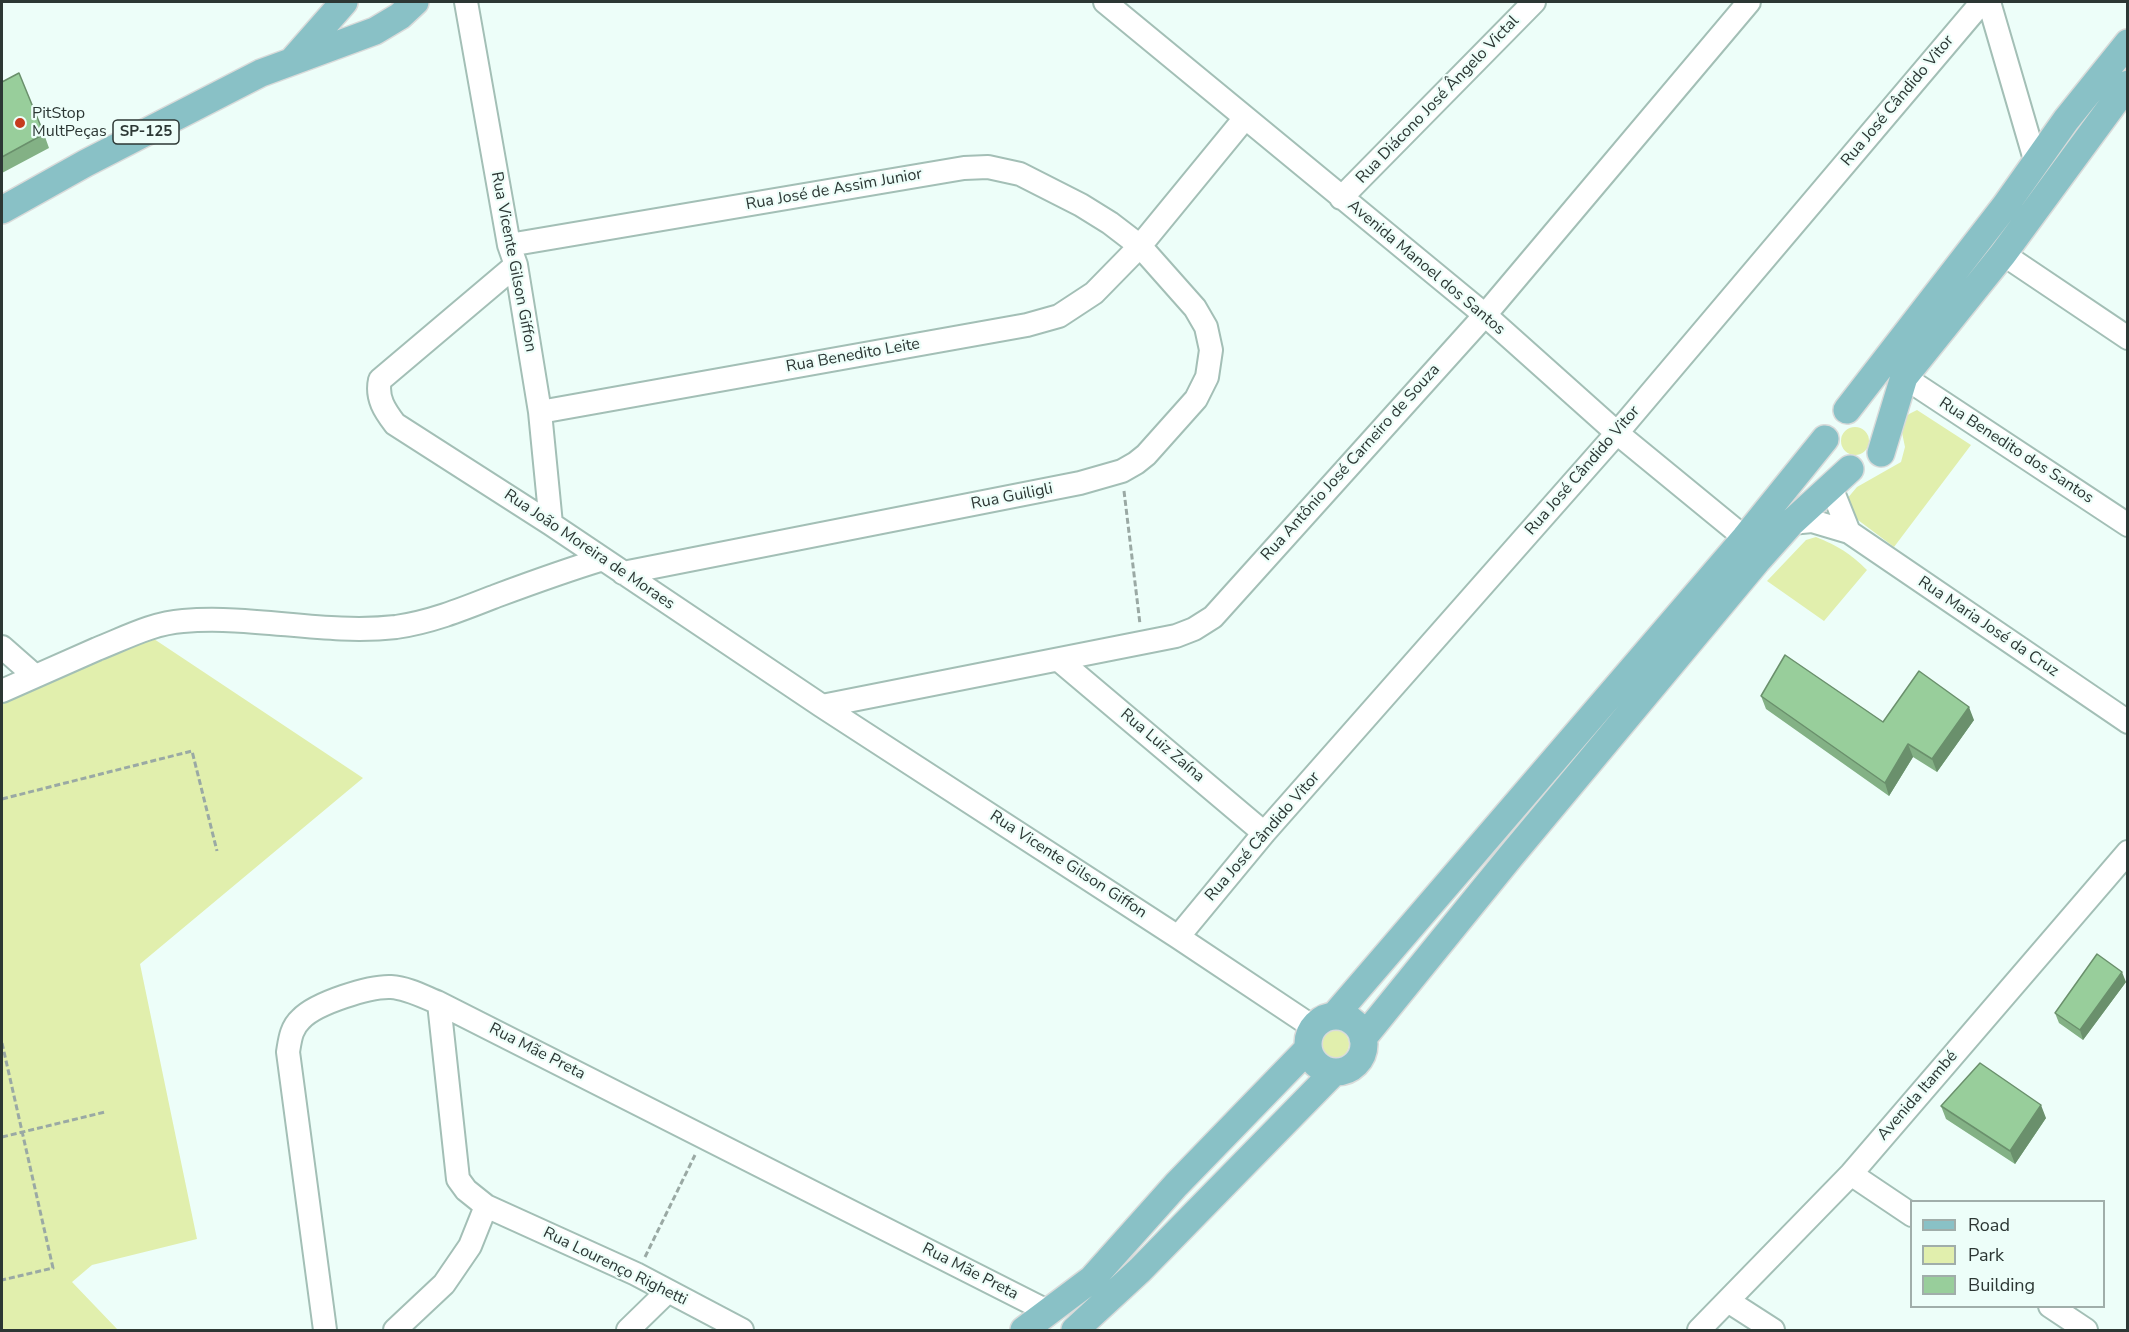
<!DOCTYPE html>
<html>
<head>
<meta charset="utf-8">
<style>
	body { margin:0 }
	#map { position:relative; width:2129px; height:1332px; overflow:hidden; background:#edfef9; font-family:"Nunito Sans",sans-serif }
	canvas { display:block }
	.frame { position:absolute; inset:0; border:3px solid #2c3734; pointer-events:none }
	.legend { position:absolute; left:1910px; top:1200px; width:195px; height:108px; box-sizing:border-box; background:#edfef9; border:2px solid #a0aeaa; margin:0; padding:8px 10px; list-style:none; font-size:18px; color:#2c3734 }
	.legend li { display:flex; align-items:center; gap:12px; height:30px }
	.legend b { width:30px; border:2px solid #a0aeaa }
</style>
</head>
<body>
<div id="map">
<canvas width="2129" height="1332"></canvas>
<div class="frame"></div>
<ul class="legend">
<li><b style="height:8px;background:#89c1c6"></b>Road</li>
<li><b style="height:16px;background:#e1efad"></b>Park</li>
<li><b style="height:16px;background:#98ce9b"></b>Building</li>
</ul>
</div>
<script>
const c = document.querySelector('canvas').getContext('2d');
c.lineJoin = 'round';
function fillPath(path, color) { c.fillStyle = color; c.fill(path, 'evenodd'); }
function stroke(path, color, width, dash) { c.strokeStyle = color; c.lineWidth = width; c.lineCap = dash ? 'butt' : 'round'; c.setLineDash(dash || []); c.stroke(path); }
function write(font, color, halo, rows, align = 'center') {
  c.font = font + ' "Nunito Sans",sans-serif'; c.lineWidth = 4.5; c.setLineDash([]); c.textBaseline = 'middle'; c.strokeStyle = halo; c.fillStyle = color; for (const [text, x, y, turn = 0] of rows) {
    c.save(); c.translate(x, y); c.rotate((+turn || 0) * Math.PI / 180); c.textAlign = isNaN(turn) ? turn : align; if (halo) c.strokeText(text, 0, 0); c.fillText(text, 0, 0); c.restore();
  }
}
fillPath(new Path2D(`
	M1917,410L1971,445L1894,547L1850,514L1846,500L1857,487L1901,462L1905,447L1900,423L1909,414Z
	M1841 441a14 14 0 1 1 28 0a14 14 0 1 1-28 0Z
	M1816,537C1838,546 1850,553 1867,570L1824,621L1767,581L1806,540Z
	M148,635L363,778L140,964L197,1239L92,1265L72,1282L118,1330H2V699Z
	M1321 1044a14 14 0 1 1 28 0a14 14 0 1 1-28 0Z`), '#e1efad');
const minor = new Path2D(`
	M466,2L509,245L516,265L540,412L551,524
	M1105,2L1485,315L1617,433L1745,538
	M1989,2L2036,163
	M1341,198L1534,2
	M509,245L964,168L988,167L1020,174L1081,205L1110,223L1140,246L1195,308L1206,327L1211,350L1207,377L1196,399L1146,455L1136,463L1122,471L1080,483L623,573
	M2003,254L2128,338
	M516,265L380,380C376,398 385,411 395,424L551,524L822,706L1178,937L1313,1027
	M1904,377L2128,525
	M540,412L1027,325L1059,316L1094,293L1140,246L1245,118
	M1831,487L1849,532
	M1791,523L1812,521L1849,532L2128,722
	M2,647L35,676
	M1059,660L1264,833
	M2,691C33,677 65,663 97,649C125,638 153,623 183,621C255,615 325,635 396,627C431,622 463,609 496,596C531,583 567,570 603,559
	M822,706L1176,636L1194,629L1213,617L1485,315L1749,2
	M1178,937L1264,833L1617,433L1982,2
	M439,1003L458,1179L466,1190L486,1206L636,1274L742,1330
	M1851,1174L1912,1215
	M1728,1301L1773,1330
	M2050,1306L2086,1330
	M325,1330L288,1052C290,1040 291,1028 301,1019C316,1003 370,986 391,987C408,988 424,997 439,1003L1049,1312
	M395,1330L444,1284L470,1246L486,1206
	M628,1330L667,1292
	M1699,1330L1851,1174L2128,852`);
const major = new Path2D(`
	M294,59L344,2
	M2,210L86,163L261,73L375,31L400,16L415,2
	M1847,410L2005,206L2066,120L2128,43
	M1881,453L1904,377L2003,254L2128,84
	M1335,1015L1745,538L1825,439
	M1308 1044a28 28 0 1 1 56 0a28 28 0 1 1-56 0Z
	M1363,1038L1510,857L1757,561L1791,523L1850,469
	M1024,1330L1092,1279L1176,1185L1308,1049
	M1075,1330L1140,1270L1334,1072`);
stroke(minor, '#a3bfb6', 26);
stroke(major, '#d9dbda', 30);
stroke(new Path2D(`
	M1124,491L1140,624
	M2,799L192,751L217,851
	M2,1043L53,1268L2,1280
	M2,1137L105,1112
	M645,1257L695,1155`), '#9aa9a4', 3, [6, 3]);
stroke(minor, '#fff', 22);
stroke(major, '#89c1c6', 27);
fillPath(new Path2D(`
	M2,82L44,134L49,148L2,173Z
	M1761,696L1883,722L1974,720L1937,772L1913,757L1889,796L1766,709Z
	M2126,982L2083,1040L2059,1023L2055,1013Z
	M1941,1106L2046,1118L2015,1164L1946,1119Z`), '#83b185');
fillPath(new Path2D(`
	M1969,707L1974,720L1937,772L1932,759Z
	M1908,744L1913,757L1889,796L1885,783Z
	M2122,972L2126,982L2083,1040L2080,1030Z
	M2041,1105L2046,1118L2015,1164L2010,1151Z`), '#6a906c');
const building = new Path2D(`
	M19,73L44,134L2,157V82Z
	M1785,655L1883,722L1919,671L1969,707L1932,759L1908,744L1885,783L1761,696Z
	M2097,954L2122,972L2080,1030L2055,1013Z
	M1980,1063L2041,1105L2010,1151L1941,1106Z`);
fillPath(building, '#98ce9b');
stroke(building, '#6a906c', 1.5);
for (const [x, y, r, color] of [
	[20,123,6,"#c63b1e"]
]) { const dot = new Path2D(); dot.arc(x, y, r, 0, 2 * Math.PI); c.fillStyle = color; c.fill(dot); stroke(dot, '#edfef9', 2); }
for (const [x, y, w] of [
	[146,132,66]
]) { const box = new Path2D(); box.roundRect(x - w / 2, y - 12, w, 24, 4.5); c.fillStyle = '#edfef9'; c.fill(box); stroke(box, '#2c3734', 1.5); }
write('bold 15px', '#2c3734', null, [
	["SP-125",146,132]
]);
write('16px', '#2c3734', '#edfef9', [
	["Rua Diácono José Ângelo Victal",1438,100,-46],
	["Rua José Cândido Vitor",1898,101,-50],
	["Rua José de Assim Junior",834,190,-10],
	["Rua Vicente Gilson Giffon",513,262,79],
	["Avenida Manoel dos Santos",1426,268,40],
	["Rua Benedito Leite",853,356,-10],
	["Rua Benedito dos Santos",2016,451,33],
	["Rua Antônio José Carneiro de Souza",1351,463,-48],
	["Rua José Cândido Vitor",1583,471,-49],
	["Rua Guiligli",1012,497,-11],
	["Rua João Moreira de Moraes",589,550,34],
	["Rua Maria José da Cruz",1988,627,34],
	["Rua Luiz Zaína",1162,746,40],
	["Rua José Cândido Vitor",1263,837,-49],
	["Rua Vicente Gilson Giffon",1068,865,33],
	["Rua Mãe Preta",537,1052,27],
	["Avenida Itambé",1918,1096,-49],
	["Rua Lourenço Righetti",615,1267,26],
	["Rua Mãe Preta",970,1272,27]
]);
write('16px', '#2c3734', '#edfef9', [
	["PitStop",32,114],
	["MultPeças",32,132]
], 'left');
</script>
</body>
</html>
